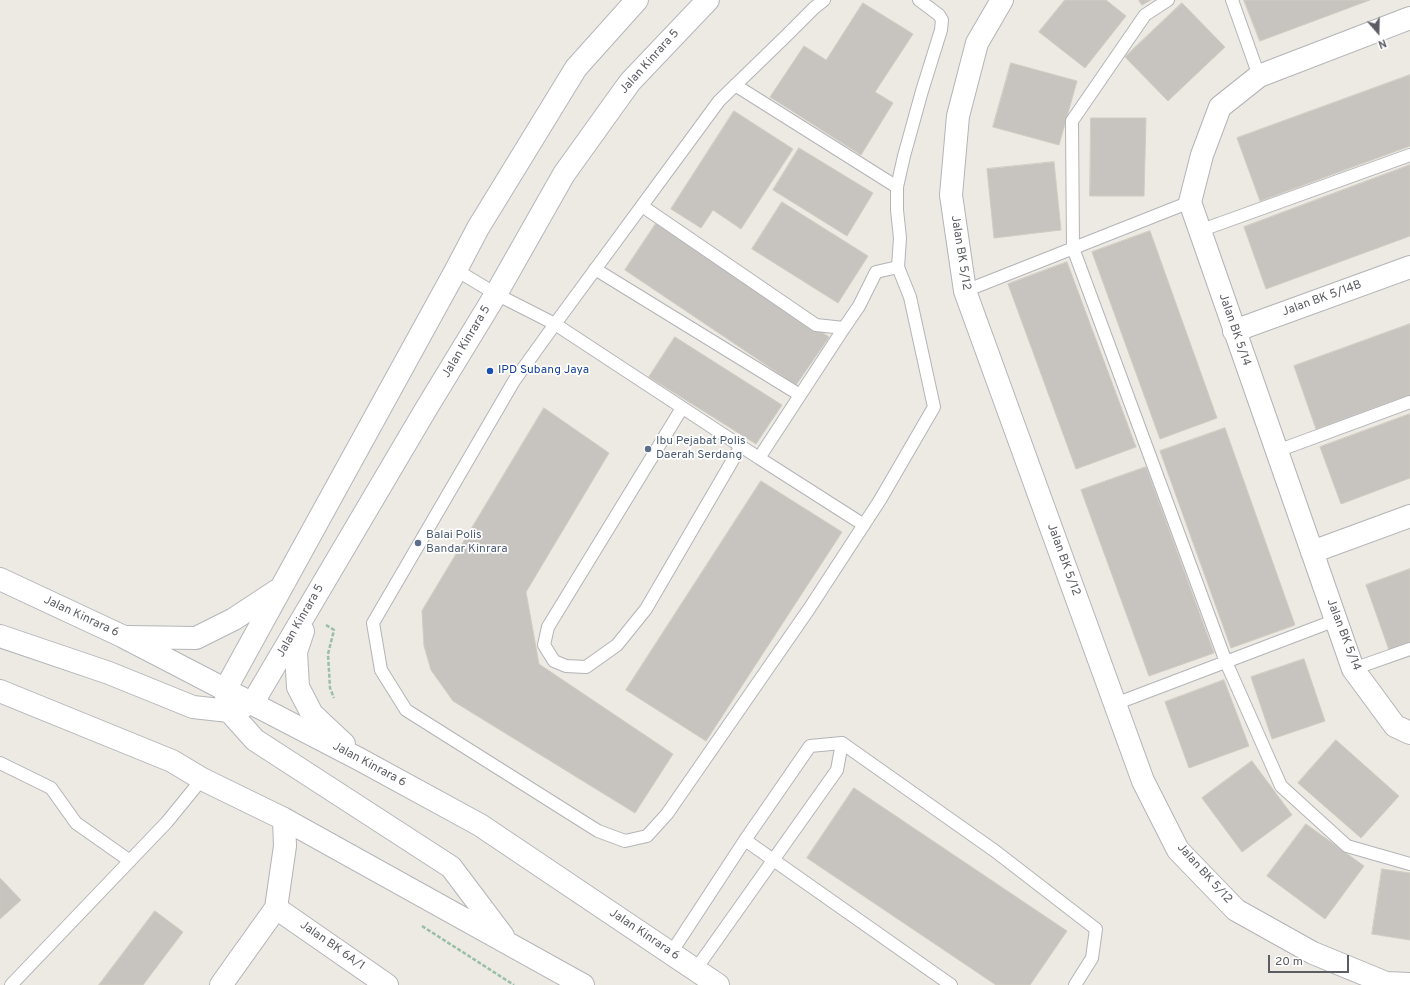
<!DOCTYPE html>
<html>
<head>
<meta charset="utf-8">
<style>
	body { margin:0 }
	#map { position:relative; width:1410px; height:985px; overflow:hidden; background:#eceae2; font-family:Overpass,sans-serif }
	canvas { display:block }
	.north { position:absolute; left:1358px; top:12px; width:40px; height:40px; -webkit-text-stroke:3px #fff; paint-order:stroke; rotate:160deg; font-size:11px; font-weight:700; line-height:16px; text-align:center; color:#5b5d62 }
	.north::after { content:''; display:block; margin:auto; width:14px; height:18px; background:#5b5d62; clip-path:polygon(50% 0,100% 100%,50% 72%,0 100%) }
	.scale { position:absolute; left:1268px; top:955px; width:81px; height:18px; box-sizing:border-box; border:2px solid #5b5d62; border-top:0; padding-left:5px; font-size:12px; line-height:14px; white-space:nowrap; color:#5b5d62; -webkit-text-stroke:3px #fff; paint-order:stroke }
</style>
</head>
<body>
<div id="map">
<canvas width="1410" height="985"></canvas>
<div class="north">N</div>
<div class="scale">20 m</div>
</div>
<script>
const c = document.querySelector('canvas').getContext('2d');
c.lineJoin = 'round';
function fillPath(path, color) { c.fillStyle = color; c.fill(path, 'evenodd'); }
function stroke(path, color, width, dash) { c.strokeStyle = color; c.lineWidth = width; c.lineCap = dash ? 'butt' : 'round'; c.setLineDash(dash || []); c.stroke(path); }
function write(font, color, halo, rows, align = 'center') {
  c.font = font + ' Overpass,sans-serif'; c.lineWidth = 3.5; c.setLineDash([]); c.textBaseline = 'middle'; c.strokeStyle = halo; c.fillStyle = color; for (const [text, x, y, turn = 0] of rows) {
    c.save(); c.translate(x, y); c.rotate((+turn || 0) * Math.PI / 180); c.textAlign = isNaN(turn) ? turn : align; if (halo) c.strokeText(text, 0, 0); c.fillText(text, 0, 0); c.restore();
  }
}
const building = new Path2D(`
	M1065,0H1106L1126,16L1085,68L1039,32Z
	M1139,0H1151L1142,5Z
	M1244,0H1370L1260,41Z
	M863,3L913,34L875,92L893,103L861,155L770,97L804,46L826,60Z
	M1182,3L1225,47L1168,101L1125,57Z
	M1011,63L1077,81L1059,145L993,127Z
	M1410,75V146L1260,201L1237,138Z
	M734,111L793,149L741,229L713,210L701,228L671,209Z
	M1091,118H1146L1144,196H1090Z
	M799,148L873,193L847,236L773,190Z
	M1054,162L1061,230L994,238L987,169Z
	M1410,165V236L1266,289L1244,227Z
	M782,202L868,256L838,303L752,249Z
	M657,222L829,337L796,385L625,270Z
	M1150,231L1217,418L1160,439L1092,252Z
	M1067,262L1136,447L1076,469L1008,284Z
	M1410,324V395L1316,429L1294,366Z
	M675,337L782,405L756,444L649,377Z
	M544,408L609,453L526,592L539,664L673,754L635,813L453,701L431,670L424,646L422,611Z
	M1410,414V478L1341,504L1320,447Z
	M1225,428L1295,625L1231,648L1160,451Z
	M1146,467L1214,653L1149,676L1081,490Z
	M761,481L842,532L706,741L626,690Z
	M1410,569V643L1389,650L1366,585Z
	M1304,659L1325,721L1272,739L1251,677Z
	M1224,680L1249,746L1189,768L1165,702Z
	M1336,740L1399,796L1361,838L1298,783Z
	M1252,761L1292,815L1242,852L1202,798Z
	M854,788L1067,931L1030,985H996L807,858Z
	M1306,824L1364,866L1325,919L1267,876Z
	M1382,869L1410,873V940L1372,934Z
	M0,878L21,900L0,919Z
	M155,911L183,932L143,985H99Z`);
fillPath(building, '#c7c4c0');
stroke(building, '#d0ccc1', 1);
const service = new Path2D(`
	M1168,0L1145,15L1072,121L1073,248L1226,662L1281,786L1347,846L1410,864
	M1232,0L1259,76
	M735,85L897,187
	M642,206L816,325L844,328L859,306L876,272L898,267L910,297L934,407L880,500L809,609L667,814L647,836L625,841L598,831L406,710L381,670L373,623L514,381L555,324L719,101L787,35L814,8L824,0
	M1199,231L1410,155
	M898,267L900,238L897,210V187L904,156L922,91L941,30L942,20L939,15L919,0
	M595,269L800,395
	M456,270L496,294L555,324L759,458
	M965,291L1190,202
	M844,328L759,458L864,525
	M682,408L548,627L544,645L554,661L566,666L586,667L617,645L646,609L741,446
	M1277,451L1410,402
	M1353,669L1410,649
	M1115,704L1336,620
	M0,763L51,788L76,823L130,861
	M745,840L951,985
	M671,953L745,840L810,746L842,743L995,851L1096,929L1092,958L1075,985
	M696,969L837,770L842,743
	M11,985L167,822L202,779`);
const minor = new Path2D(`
	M1002,0L977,43L958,116L951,195L965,291L1143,781L1178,850L1236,910L1313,953L1386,983L1410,984
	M1410,18L1259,76L1220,107L1202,155L1190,202L1353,669L1395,726L1410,733
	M1234,331L1410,267
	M1312,552L1410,516
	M276,908L387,985
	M221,985L276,908L285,846L284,819`);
const secondary = new Path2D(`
	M0,579L122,636L359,759L480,825L718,985
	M303,631L296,652L298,687L312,714L344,744
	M0,636L109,673L193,707L229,711L243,707
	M127,637L196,638L234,619L278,590
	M225,690L456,270L478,228L576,68L637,0
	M225,690L229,711L255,740L451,867L503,936
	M0,691L172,761L202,779L284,819L583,985
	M252,704L426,409L496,294L564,174L630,82L708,0`);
stroke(service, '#b3b4b8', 14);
stroke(minor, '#b3b4b8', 24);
stroke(secondary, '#b4b6bb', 24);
stroke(new Path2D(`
	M326,625L334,630L328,654L330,688L334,698
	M422,926L514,985`), '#99bfa5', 2.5, [4, 2]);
stroke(service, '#fff', 12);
stroke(minor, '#fff', 22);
stroke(secondary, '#fff', 22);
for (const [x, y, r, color] of [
	[490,371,4,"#1a4fb4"],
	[648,449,4,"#5c6f8a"],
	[418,543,4,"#5c6f8a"]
]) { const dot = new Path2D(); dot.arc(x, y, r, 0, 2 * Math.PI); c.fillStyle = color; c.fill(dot); stroke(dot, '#fff', 1.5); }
write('12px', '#5b5d62', '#fff', [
	["Jalan Kinrara 5",650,62,-48],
	["Jalan BK 5/12",960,253,81],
	["Jalan BK 5/14B",1322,299,-20],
	["Jalan BK 5/14",1234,330,71],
	["Jalan Kinrara 5",467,342,-59],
	["Jalan BK 5/12",1063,560,70],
	["Jalan Kinrara 6",81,617,25],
	["Jalan Kinrara 5",301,621,-60],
	["Jalan BK 5/14",1343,635,69],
	["Jalan Kinrara 6",369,765,28],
	["Jalan BK 5/12",1204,874,48],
	["Jalan Kinrara 6",644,935,34],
	["Jalan BK 6A/1",332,946,35]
]);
write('12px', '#164399', '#fff', [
	["IPD Subang Jaya",498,371]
], 'left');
write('12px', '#4e5e75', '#fff', [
	["Ibu Pejabat Polis",656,442],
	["Daerah Serdang",656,456],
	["Balai Polis",426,536],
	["Bandar Kinrara",426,550]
], 'left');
</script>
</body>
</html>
